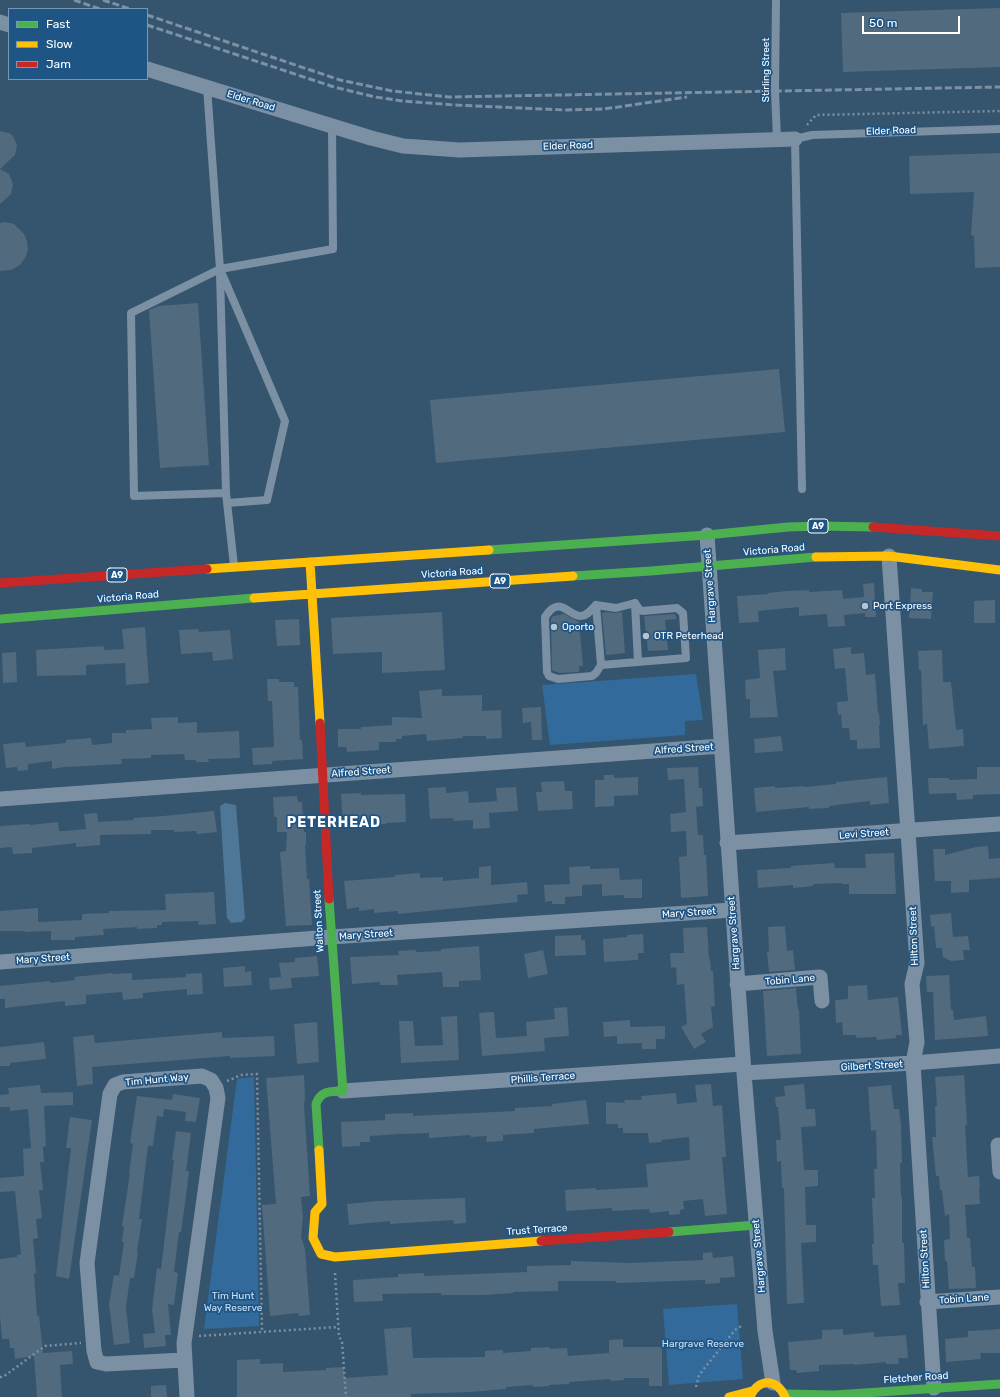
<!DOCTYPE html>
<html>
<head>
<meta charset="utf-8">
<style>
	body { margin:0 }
	#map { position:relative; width:1000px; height:1397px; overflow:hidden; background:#35546e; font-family:Rubik,sans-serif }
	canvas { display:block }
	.legend { position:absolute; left:8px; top:8px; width:140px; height:72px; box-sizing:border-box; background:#1e5585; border:1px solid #7899b6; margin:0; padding:5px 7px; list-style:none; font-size:12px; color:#fff }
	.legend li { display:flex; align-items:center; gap:8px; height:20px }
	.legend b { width:20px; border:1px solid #7899b6 }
	.scale { position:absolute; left:862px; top:16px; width:98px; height:18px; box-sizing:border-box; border:2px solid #fff; border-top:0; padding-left:5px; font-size:12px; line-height:14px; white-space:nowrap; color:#fff; -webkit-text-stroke:3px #1e5585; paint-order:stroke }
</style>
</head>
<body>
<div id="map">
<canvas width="1000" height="1397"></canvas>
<ul class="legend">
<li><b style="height:5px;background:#4caf50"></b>Fast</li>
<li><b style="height:5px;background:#ffc107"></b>Slow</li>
<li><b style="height:5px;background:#c62828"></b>Jam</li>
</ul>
<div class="scale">50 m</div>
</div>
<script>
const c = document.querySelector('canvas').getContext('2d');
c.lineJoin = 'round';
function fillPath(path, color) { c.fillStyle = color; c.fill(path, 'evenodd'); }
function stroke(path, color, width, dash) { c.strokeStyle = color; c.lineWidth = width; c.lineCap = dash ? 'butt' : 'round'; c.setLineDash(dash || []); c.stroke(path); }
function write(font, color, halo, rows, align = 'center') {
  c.font = font + ' Rubik,sans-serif'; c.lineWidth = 3.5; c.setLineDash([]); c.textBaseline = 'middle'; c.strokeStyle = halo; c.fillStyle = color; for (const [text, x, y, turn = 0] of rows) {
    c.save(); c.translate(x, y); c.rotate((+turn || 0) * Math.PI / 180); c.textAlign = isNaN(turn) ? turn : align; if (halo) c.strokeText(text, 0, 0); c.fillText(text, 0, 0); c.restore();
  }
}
fillPath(new Path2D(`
	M696,674L703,720L685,721V735L550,745L542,685Z
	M254,1077L259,1326L204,1329L237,1079Z
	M737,1304L743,1379L669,1385L663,1309Z`), '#326b9b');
fillPath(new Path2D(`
	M225,803L236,805L245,918L242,922L231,923L227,918L220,806Z`), '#4e7697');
fillPath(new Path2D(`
	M1000,8V67L843,72L841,13Z
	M0,131L9,133L13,136L17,145L15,155L0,169L9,174L13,184L11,194L0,204Z
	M1000,153V267L975,268L974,236L971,235L974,192L910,194L909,156Z
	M5,222L14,224L24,234L27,241L28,250L25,258L20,265L11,270L0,271V223Z
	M198,303L209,465L160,468L149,310L159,306Z
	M779,369L785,432L436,463L430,400Z
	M874,583L876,617H865V613L844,615L845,626L828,627L827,614L799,616V607L758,611L759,622L739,623L737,596L768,594V593L787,591L809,590V592L842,590L843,599L864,597L863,584Z
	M911,588L922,589V592H933L931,619L909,618Z
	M995,600V623H974V601Z
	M442,612L445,670L382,673V652L333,654L331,618Z
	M607,612L615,613L622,612L625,653L606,655L602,613Z
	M564,614L579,622L583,666H579V672L559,673L552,670L551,619L553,616Z
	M675,614L677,619L665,620L668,650L648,651L644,616Z
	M299,619L300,645L277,646L275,620Z
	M145,627L149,683L126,685L125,663L86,665V675L37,676L36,650L104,646V650L124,649L122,629Z
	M198,629L199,632L230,630L233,659L213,661L212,652L181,654L179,630Z
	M851,647V654L864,653L866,675L875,674L878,713H879L880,725H879L880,748L857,749V740H850L849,728H842L841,714L838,715L837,702L848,701L845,668L835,669L833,649Z
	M785,648L786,670L773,671L778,717L750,718V699H746L745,680L760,678L758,650Z
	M942,650L943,682H951L956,730L963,729L964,746L929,749L927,724L923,725L921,670H919L918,651Z
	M16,652L17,682L3,683L2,653Z
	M267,679H279V682H294V687H298L300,740H302L303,759L272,761V764L253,765L252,748L274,747L272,701H268Z
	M442,689V696L482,695V711L501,710L502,738L486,739V736H463V738L427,741L426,734L402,736V739H396V742H379V750L347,752L346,747H338V729H361V727L392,725V717L422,718L419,691Z
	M541,707L542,740H532L531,722L523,723L522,708Z
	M178,717V723L197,722V733L239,731L240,758L208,759L209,762H196V760H185L184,754L151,755V758L121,759L122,764L64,767L52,769V761L28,764V770L18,771L17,767L6,768L3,744L25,742L26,747L66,743V740L91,738L92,745L112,743V733H126V730L152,729L151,718Z
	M781,736L783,751L755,753L754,739Z
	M698,767L699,788H702L703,806L696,807L698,835H703L704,855H706L708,896L681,898L679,857L687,856L686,831L671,832L670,814L686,812L684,779L668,780L667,768Z
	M977,767H1000V794L973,795V799L957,800L956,793L929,794L928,778H949V780L977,779Z
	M604,775H614V778L638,777V795L614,796V806L595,807V780H604Z
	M887,777L889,803L870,805V801L829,806V808L809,809V807L756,812L754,788L775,786V788L804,786V787L836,784V782Z
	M564,781L565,791H572L573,809L538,811L536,792H542L541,782Z
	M446,787V793L468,791L469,803L497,801L496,788L516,787L518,811L489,813L490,828L473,829V820L454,821L453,818L430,819L428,788Z
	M361,793V795L405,794L406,822L386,823V824L343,826L341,794Z
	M297,796L298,802H302L304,832H306V845H305L307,879H309L312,925L286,926L280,852L286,851L287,832H277V817H274L273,797Z
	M214,811L217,832L197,834L196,831L174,832V830H151V834L100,835V845L76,847V843L32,848V853L13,854L12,847L0,848V826L30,824V825L58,822L59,831H65L86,829L84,814L97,813L98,822L134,820L133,818L163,816Z
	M988,846L989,859L1000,858V878L969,880V892L951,893V881H935L933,849H945V855L976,847Z
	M894,853L896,894H849V884H842V883L813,884V886L793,888V885L758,888L757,870L791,868V866L834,863L835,868H866L865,854Z
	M491,866V885L527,882L528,894L517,895L518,902L398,914V911L374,913V909L359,911V907L347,909L344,881L395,877V875L420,873V878L443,877V881L479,878V867Z
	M590,866V869L619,868L620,880L642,879V898H624V895L602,896V884L582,885V896L565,897V904H552V901L545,902L544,885L570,884L569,867Z
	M214,892L216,924L199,925L198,921L162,922V925H157V928L137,929V927L103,929L104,935L75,937V940H51V931L25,932V931H0V911L38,908V922L82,920V914L109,913V911L166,910L165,894Z
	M951,913L953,937L968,936L970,950H963L964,960L951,961L943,957L942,948H936L934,926L931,927L930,915Z
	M785,926L787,951L793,950L795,970L769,972L767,952H769L768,927Z
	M707,927L709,959H710L711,971H713L715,1006L711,1007L713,1027L701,1034L706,1042L694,1049L681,1027L687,1024L684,984L677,985L676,967L671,968L670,953H684L683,928Z
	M643,934L644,953H638V960L604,962L603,939L627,937V935Z
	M581,935V940H585L586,955L555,956V936Z
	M479,946L481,980L459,981V987H443L442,972L397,975L398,985H380V982L352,984L350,957L399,955L398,951L416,950V952L441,951V949Z
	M543,950L548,974L528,978L524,954Z
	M317,956L319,976L291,978L292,988L270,990L269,978L281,977L279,963L295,962V958Z
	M245,966V972L251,971L252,985L224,987L223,968Z
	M112,973L113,974L132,973V980L186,977V974L202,973L203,994L187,995V989L143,993V998L123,1000L122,992L86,995V1004L65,1006V1001L5,1008V999H0V986L50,981V983L75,980L74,977Z
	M949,975L951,1010H953L954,1020L986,1016L988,1036L935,1040L933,992H927L926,976Z
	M867,985L868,1000L898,997L902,1035H896V1038L877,1040L876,1037L856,1038V1035H843L842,1022L836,1023L835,1000L848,999V986Z
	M796,988L798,1010H799L801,1054L767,1056L763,991Z
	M567,1007L569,1036L544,1038L545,1051L482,1056L479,1013L494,1012L496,1038L527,1036L526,1022L555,1019L554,1008Z
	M457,1016L459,1060L401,1063L399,1021H413L415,1046L443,1045L441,1017Z
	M630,1020V1027L665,1026V1039H656V1049H642V1043L617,1044V1036L604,1037L603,1022Z
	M317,1022L319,1062L297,1064L294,1024Z
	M222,1032V1038L274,1036L275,1056L230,1058V1056L92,1067L93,1084L77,1086L73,1037L94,1035L95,1043Z
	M44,1042L46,1059L10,1063V1066H0V1047Z
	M304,1075L305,1098L304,1105L310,1196L301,1197L303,1217L301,1237L305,1249L310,1315L299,1316L298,1313L270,1316L262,1205L276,1204L266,1078Z
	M964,1075L967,1125H965L968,1177L979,1176L980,1188H979L980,1204L965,1205L967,1238H970L972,1267H975L976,1288L949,1289L947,1261H945L944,1240L950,1239L949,1214L945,1216L942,1190H940L939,1176H936L932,1137H936L935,1106H937L935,1077Z
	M711,1084L713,1106L722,1105L726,1157H722L727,1214L705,1216L703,1199L683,1201L684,1209L680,1210V1214L669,1215V1211L650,1213L649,1209L612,1211V1208L566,1211L565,1190L596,1188V1190L648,1187L646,1164L690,1160L689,1137L661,1140L662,1142L649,1143L648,1133H623V1128H618V1124H606V1102L625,1103L624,1100H642L641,1096L676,1093L677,1104L697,1102L695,1085Z
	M804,1084L806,1109H815L816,1126L801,1127L804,1170H818V1186L805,1187L806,1225H816V1242L801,1243L804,1303L787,1304L784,1188H782L781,1161L777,1162L776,1140H781L778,1107H776L775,1097L785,1096L784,1086Z
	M40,1085L41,1093L73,1092V1105L44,1106L46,1146L43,1147L44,1162H40L43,1190H39L42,1218L36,1219L38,1238L33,1239L36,1273H34L37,1316L39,1315L43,1353L72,1351L73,1364L60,1365L62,1397H37L34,1356L15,1359L14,1348H10L9,1339H2L0,1316V1259L17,1257V1255L21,1254L15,1191L0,1192V1178L24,1176L23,1149L31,1148L28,1109L10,1111V1107H0V1095L9,1094L8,1088Z
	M891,1085L894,1109H899L901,1124L902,1163H900L901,1197L902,1196V1243H904L905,1283H898L900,1305L881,1306L878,1265H873L872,1244H874L872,1198H875L874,1169H877L876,1130L871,1131L868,1087Z
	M173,1094L200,1098L196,1122L185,1121L186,1112L164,1109L163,1117L157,1116L153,1146H148L139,1219H142L137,1251L138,1252L134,1278H130L126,1307L130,1343L114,1345L109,1304L114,1275L119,1276L124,1242H122L124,1226H122L130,1173H129L133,1144L130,1143L137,1096L172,1100Z
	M586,1100L589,1124L534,1129V1133L503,1135V1141L486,1142L487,1136L471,1137L470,1135L429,1138V1133L400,1134L370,1136V1142H360V1146L342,1147L341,1122L385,1120V1114L413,1113V1116L515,1111V1108L552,1106V1104Z
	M70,1117L92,1120L69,1279L56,1276L71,1148H66Z
	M176,1131L191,1133L186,1171H189L185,1203L181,1232H179L174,1272L178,1273L174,1305L168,1304L171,1335H165L166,1346L144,1348L143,1334L155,1333L152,1310L157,1268L161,1269L174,1160H172Z
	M465,1198L466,1223L454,1224L453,1220L390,1224V1221L349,1225L347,1204L376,1201Z
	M712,1252L713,1258L733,1256L735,1277L720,1278V1283L705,1284V1280L616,1283V1281H558V1291L513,1292V1293L483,1295H441V1293L382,1294L383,1301L354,1302L353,1280L398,1277V1274L424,1273V1276L527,1272V1266L571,1265V1261L630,1263L703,1260V1253Z
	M411,1327L413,1358L485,1357V1351L503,1350V1353L531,1351V1348L550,1347V1349L567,1348L568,1356L609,1353V1340L623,1339V1347H662V1386H649V1378H624V1380L611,1381L610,1379L569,1382V1384L549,1385V1386L533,1387V1385L506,1387V1389L471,1392L411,1394V1397H237V1360L260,1359V1364L283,1363V1372L326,1370V1368L344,1367V1378L388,1375L384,1329Z
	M843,1329V1335L874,1332V1337L906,1335L908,1358H898L899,1364H886V1362L854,1365V1364L819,1365V1371L797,1373L796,1370H790L788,1342L822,1339V1330Z
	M1000,1329V1353H980L981,1359L946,1362L945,1339L968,1337V1331Z
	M166,1385L167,1397H151V1386Z`), '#516a7e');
stroke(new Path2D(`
	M807,125L816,115L1000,111
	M227,1081L241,1075L257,1074L262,1332
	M335,1273L339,1337L342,1341L346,1397
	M199,1336L338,1327
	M0,1377H3L45,1346L81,1343
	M696,1387L699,1375L735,1330L743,1325`), '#7c90a4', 2.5, [2, 3]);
stroke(new Path2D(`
	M776,0L775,91L777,139
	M207,87L220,269L131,313L134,496L226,493L234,566
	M220,269L285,421L267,500L227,503
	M220,269L333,249L332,126
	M220,274L226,493
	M802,489L795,139L812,135L1000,129
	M635,603L638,662
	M596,605L601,665L686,658L683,613L677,608L642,611L639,609L635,603
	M596,605C592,609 587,616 581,616C568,616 560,594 545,617L547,672L549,676L558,679L592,676L596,673L601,665
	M596,605L616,608L635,603`), '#7c90a4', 8);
stroke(new Path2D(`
	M0,22L9,25
	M147,69L371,138L403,146L460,150L795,139
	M707,535L744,1073L765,1331L773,1383
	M889,556L917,963L912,984L917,1042L913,1063L934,1388
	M0,799L721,746
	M727,843L1000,824
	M0,962L331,937L732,910
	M737,984L820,977L822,1001
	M744,1073L913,1063L1000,1056
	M343,1091L743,1064
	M998,1145L1000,1172
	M927,1302L1000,1297
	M184,1360L106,1364L97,1362L94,1351L87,1263L110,1094L115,1085L123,1082L202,1076L211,1080L216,1088L218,1098L184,1343L187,1397`), '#7c90a4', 15);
stroke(new Path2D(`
	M489,550L707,535L788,527L821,526L873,527
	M573,576L651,571L816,557
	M0,619L254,598
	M319,1150L316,1104C321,1090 330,1092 343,1091L329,899
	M669,1232L756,1225
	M785,1394L834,1395L1000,1384`), '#4caf50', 9);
stroke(new Path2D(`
	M816,557L889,556L1000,570
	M310,562L320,723
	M207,569L489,550
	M254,598L573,576
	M319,1150L322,1204L315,1212L313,1238L321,1254L335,1257L541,1241
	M729,1397L752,1391
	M750,1397C758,1378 777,1378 785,1397`), '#ffc107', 9);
stroke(new Path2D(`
	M873,527L1000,536
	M0,583L207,569
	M320,723L329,899
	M541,1241L669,1232`), '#c62828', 9);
stroke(new Path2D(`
	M74,0L100,9
	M103,0L130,9
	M147,15L340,80L392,91L449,97L1000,87
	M147,25L334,87L375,97L403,101L454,105L565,110L604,109L687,97`), '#7c91a3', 3, [7, 3]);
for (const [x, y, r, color] of [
	[865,606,4,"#b8c3cc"],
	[554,627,4,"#b8c3cc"],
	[646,636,4,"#b8c3cc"]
]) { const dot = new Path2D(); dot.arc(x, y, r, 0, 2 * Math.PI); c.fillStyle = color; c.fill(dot); stroke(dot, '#1e5585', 1.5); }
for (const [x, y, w] of [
	[818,526,20],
	[117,575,20],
	[500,581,20]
]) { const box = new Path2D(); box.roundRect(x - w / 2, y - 7, w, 14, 3); c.fillStyle = '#1e5585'; c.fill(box); stroke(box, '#fff', 1); }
write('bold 9px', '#fff', null, [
	["A9",818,526],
	["A9",117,575],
	["A9",500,581]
]);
write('10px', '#fff', '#1e5585', [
	["Stirling Street",766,70,-90],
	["Elder Road",251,101,17],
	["Elder Road",891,131,-2],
	["Elder Road",568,146,-2],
	["Victoria Road",774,550,-5],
	["Victoria Road",452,573,-4],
	["Hargrave Street",710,586,-94],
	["Victoria Road",128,597,-5],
	["Alfred Street",684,749,-4],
	["Alfred Street",361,772,-4],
	["Levi Street",864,834,-4],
	["Mary Street",689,913,-4],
	["Walton Street",319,921,-93],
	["Hargrave Street",734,933,-94],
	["Mary Street",366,935,-4],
	["Hilton Street",914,936,-92],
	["Mary Street",43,959,-4],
	["Tobin Lane",790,980,-5],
	["Gilbert Street",872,1066,-3],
	["Phillis Terrace",543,1078,-4],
	["Tim Hunt Way",157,1080,-5],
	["Trust Terrace",537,1230,-4],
	["Hargrave Street",759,1256,-95],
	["Hilton Street",925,1259,-93],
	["Tobin Lane",964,1299,-4],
	["Fletcher Road",916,1378,-4]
]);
write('10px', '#fff', '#1e5585', [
	["Port Express",873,606],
	["Oporto",562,627],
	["OTR Peterhead",654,636]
], 'left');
write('10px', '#cbe3f7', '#1e5585', [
	["Tim Hunt",233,1296],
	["Way Reserve",233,1308],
	["Hargrave Reserve",703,1344]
]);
c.letterSpacing = '1px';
write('bold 14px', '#fff', '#1e5585', [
	["PETERHEAD",334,823]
]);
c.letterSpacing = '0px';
</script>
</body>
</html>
